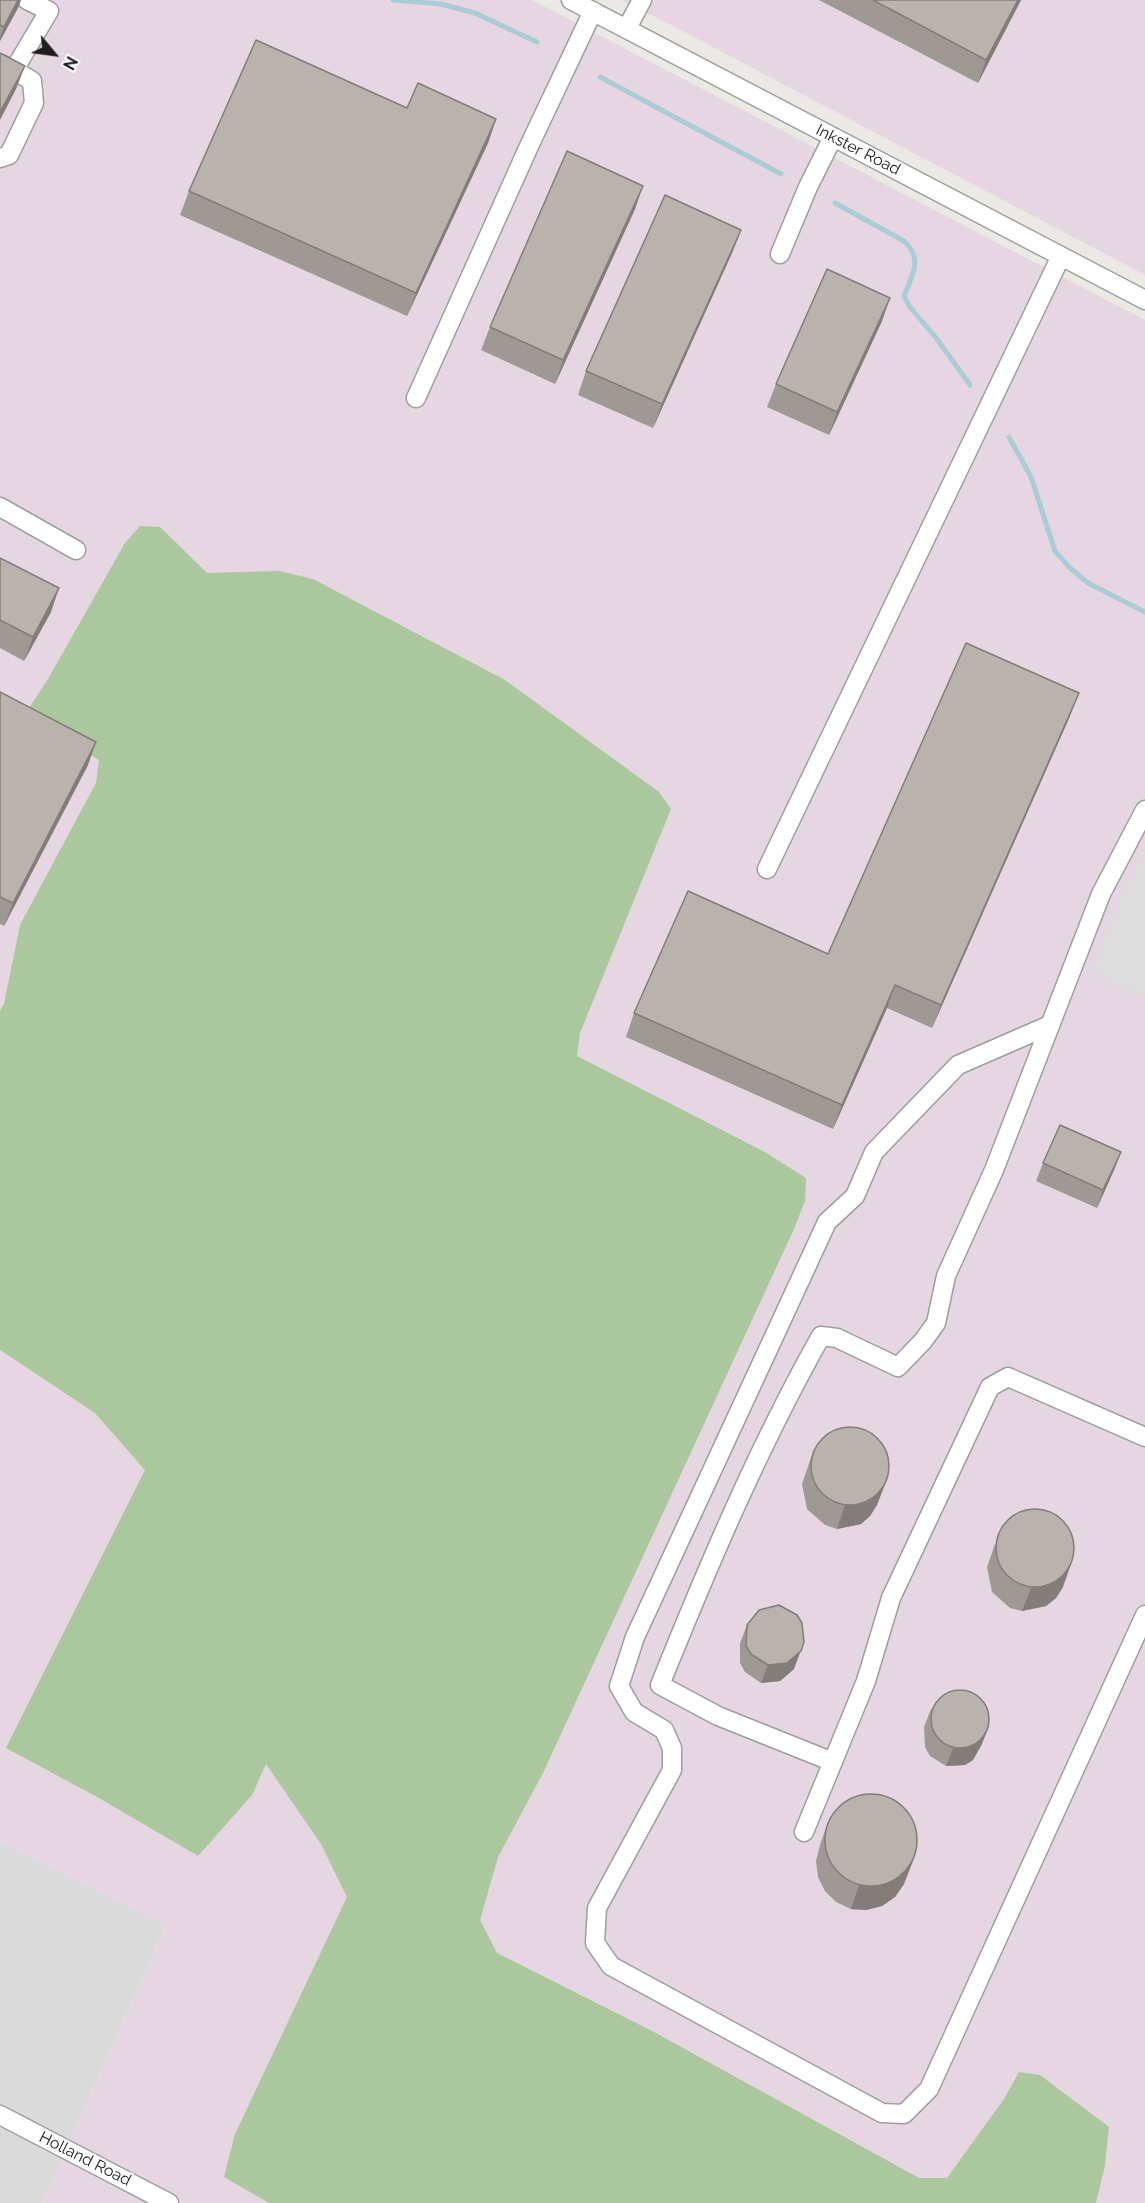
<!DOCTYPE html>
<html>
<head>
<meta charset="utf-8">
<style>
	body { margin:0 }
	#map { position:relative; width:1145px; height:2203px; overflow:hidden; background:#ece9e4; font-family:Raleway,sans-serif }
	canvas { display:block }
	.north { position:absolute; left:24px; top:24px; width:60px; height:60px; -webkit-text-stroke:4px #fff; paint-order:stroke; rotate:119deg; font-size:16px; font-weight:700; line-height:24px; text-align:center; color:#1d1d1d }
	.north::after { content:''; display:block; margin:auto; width:21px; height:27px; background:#1d1d1d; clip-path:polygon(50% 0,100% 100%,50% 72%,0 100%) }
</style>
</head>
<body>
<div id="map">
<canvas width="1145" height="2203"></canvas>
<div class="north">N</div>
</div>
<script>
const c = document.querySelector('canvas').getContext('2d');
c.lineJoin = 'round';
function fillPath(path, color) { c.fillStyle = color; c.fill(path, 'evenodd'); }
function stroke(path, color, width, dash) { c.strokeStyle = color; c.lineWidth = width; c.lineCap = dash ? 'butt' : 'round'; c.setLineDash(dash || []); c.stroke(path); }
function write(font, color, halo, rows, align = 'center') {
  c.font = font + ' Raleway,sans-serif'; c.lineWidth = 4.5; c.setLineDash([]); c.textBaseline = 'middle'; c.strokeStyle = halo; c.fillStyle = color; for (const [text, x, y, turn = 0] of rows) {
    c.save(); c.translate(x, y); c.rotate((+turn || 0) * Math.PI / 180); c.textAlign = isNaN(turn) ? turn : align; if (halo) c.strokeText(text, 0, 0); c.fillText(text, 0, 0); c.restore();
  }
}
fillPath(new Path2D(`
	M0,1841L166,1926L42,2203H0Z`), '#dadada');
fillPath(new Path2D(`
	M0,0H532L1145,320V2203H42L166,1927L0,1841Z
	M621,0H1145V275L669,24Z`), '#e5d6e2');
fillPath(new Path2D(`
	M140,526L160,527L207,573L279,571L313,579L505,680L659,792L671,809L580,1033L577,1056L765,1152L806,1178L805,1201L794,1229L543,1773L498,1857L480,1920L497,1953L654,2032L919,2178H947L1004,2099L1019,2072L1040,2075L1109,2127L1105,2165L1096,2203H269L224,2177L235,2134L347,1897L321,1844L266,1764L252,1795L198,1856L99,1798L6,1748L145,1470L95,1413L0,1350V1011L4,1004L20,925L96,783L99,760L37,722L27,711L48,679L125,543Z`), '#abc79d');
fillPath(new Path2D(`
	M1145,849V998L1092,971L1122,895Z`), '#ddd');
stroke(new Path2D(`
	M393,0L441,4L475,13L537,42
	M600,77L781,174
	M835,203L904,241C923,259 913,274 904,296L909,306L937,339L970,385
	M1009,437L1031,477L1055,551L1069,567L1088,583L1145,612`), '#a9ccd5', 5);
const minor = new Path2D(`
	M571,0L1145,300
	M627,28L642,0
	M0,64L14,70L49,11L27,0
	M0,158L9,155L34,103L32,81L14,70
	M780,254L808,187L833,137
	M416,398L530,144L593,11
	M0,507L76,550
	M767,869L1061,256
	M1050,1025L958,1065L874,1152L855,1196L827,1222L635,1637L619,1686L634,1712L664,1730L672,1748V1770L597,1908L595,1943L611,1966L882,2113L904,2114L929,2089L1145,1615
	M833,1762L718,1716L660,1685C708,1566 758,1448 821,1336L837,1338L898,1367L923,1341L936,1323L946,1276L994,1170L1101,894L1145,810
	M804,1832L866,1681L891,1598L990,1387L1008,1377L1145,1437
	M0,2115L169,2203`);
stroke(minor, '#9e9e9e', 21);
stroke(minor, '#fff', 18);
fillPath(new Path2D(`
	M0,0L19,6L0,41Z
	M819,0H1021L978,83Z
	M407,108L496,119L488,143L407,316L180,215L189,191Z
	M635,209L555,384L481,350L490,327Z
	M741,230L732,253L653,428L578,395L586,371Z
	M882,321L829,435L767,407L776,384Z
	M0,558L51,612L24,661L0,648Z
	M0,692L88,765L4,926L0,924Z
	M1070,716L932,1028L887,1008L833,1129L626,1037L634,1013L828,954Z
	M1121,1152L1114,1170L1097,1208L1036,1181L1043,1163Z
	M814,1449L877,1505L870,1516L861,1524L837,1529L825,1525L807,1509L802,1484Z
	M995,1544L1063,1587L1056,1598L1046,1606L1022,1611L1010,1608L992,1592L987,1567Z
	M747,1625L794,1669L780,1681L761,1683L745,1672L740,1663V1643Z
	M931,1709L982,1744L973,1760L965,1765L946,1766L930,1756L925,1747L924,1727Z
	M828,1822L904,1884L895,1897L882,1906L866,1910L851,1909L836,1902L825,1891L818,1877L816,1861L820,1845Z`), '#9f9995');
fillPath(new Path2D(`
	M18,0H21L19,6L0,41V37L4,27Z
	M1018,0H1021L978,83L986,60Z
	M25,66L16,89L0,120V112Z
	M496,119L488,143L407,316L416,293Z
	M643,186L635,209L555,384L563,360Z
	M741,230L732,253L653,428L662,404Z
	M890,298L882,321L829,435L837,412Z
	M59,588L51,612L24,661L33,637Z
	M1079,693L1070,716L932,1028L941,1005Z
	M96,742L88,765L4,926L13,903Z
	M895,985L887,1008L833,1129L842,1105Z
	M1121,1152L1114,1170L1097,1208L1103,1190Z
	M886,1482L877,1505L870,1516L861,1524L837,1529L845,1505Z
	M1071,1564L1063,1587L1056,1598L1046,1606L1022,1611L1031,1588Z
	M804,1642L794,1669L780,1681L761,1683L768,1665Z
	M989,1726L982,1744L973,1760L965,1765L946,1766L953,1748Z
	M913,1861L904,1884L895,1897L882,1906L866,1910L851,1909L859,1885Z`), '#827d79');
const building = new Path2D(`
	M0,0H18L4,27L0,25Z
	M873,0H1018L986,60Z
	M256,40L407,108L418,83L496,119L416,293L189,191Z
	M0,53L25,66L0,112Z
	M567,151L643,186L563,360L490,327Z
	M665,195L741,230L662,404L586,371Z
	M827,269L890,298L837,412L776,384Z
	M0,558L59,588L33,637L0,620Z
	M966,643L1079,693L941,1005L895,985L842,1105L634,1013L688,891L828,954Z
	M0,692L96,742L13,903L0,897Z
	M1060,1125L1121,1152L1103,1190L1043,1163Z
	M811 1466a39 39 0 1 1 78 0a39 39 0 1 1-78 0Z
	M996 1548a39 39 0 1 1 78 0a39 39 0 1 1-78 0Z
	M779,1605L797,1615L802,1623L804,1642L801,1651L787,1663L768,1665L751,1654L746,1646L747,1625L759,1610Z
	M931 1719a29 29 0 1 1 58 0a29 29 0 1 1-58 0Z
	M825 1840a46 46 0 1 1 92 0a46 46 0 1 1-92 0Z`);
fillPath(building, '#b9b2ad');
stroke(building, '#827d79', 1.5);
write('16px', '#1d1d1d', '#fff', [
	["Inkster Road",858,150,27],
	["Holland Road",85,2159,27]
]);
</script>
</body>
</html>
